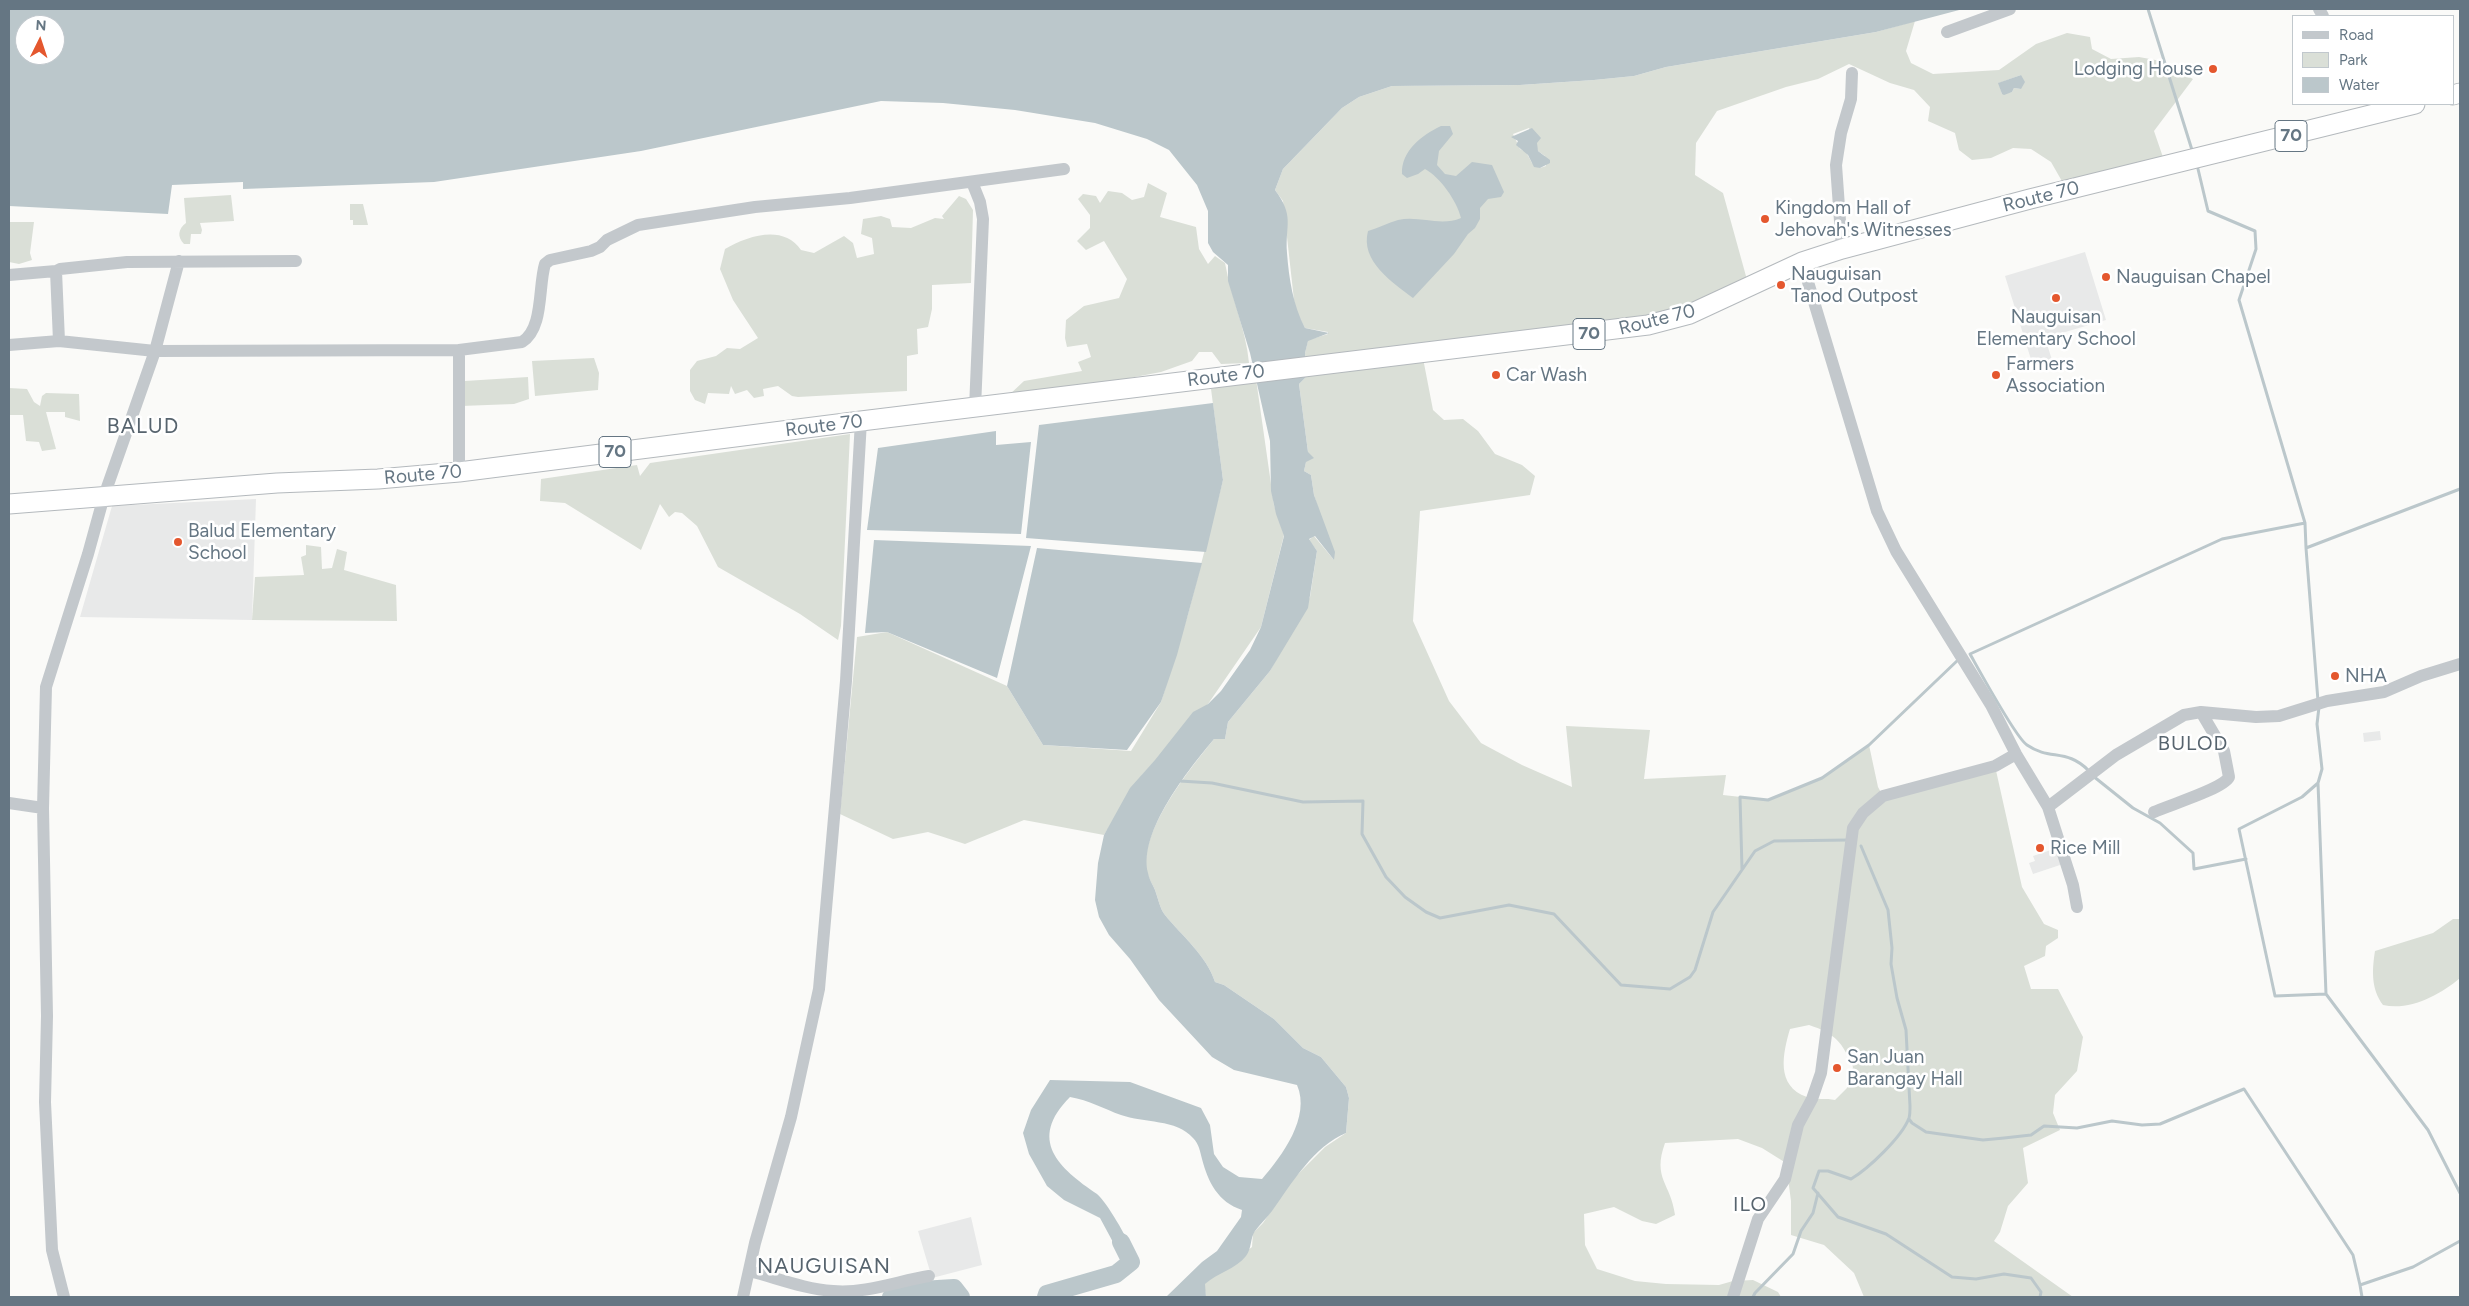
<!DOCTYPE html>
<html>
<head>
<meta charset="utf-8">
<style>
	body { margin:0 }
	#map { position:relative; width:2469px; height:1306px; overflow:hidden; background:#fafaf8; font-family:Figtree,sans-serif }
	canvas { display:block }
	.frame { position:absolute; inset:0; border:10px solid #657683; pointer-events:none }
	.legend { position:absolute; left:2292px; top:15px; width:162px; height:90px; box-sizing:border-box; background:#fff; border:1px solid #c1c8cd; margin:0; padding:6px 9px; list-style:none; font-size:15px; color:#657683 }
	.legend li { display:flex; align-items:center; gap:10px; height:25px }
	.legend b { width:25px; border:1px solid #c1c8cd }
	.north { position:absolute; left:15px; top:15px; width:50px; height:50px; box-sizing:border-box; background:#fff; border:1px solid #c1c8cd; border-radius:50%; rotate:4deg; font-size:14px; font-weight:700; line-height:20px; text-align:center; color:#657683 }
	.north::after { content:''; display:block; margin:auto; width:18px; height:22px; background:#e4572e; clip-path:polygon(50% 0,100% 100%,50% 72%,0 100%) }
</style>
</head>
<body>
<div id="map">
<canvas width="2469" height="1306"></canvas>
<div class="frame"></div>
<ul class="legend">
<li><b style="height:6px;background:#c3c8cc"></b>Road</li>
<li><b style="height:14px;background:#dadfd7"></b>Park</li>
<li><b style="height:14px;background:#bbc7cb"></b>Water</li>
</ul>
<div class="north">N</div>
</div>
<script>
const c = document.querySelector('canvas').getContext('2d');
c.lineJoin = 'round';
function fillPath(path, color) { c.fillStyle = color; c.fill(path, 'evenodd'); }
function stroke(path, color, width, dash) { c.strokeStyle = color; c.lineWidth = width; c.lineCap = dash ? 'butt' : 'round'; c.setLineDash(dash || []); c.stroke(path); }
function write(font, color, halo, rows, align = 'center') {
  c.font = font + ' Figtree,sans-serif'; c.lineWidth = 5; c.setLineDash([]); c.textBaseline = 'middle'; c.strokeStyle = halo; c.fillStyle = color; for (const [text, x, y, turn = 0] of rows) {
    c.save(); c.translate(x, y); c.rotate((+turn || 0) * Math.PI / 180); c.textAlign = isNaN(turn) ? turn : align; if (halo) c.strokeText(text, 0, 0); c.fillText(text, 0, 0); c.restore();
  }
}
fillPath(new Path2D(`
	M2085,252L2106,320L2045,338L2053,363L2034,369L2005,276Z
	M256,499L252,620L80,617L112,506Z
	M2380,731L2381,740L2364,742L2363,733Z
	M2057,848L2063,864L2033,874L2029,863L2035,861L2033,856Z
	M971,1217L982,1265L932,1278L918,1231Z`), '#e8e9e9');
fillPath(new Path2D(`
	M1915,21L1906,51L1911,63L1933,74L1999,70L2036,44L2067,33L2090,37L2092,49L2111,59L2139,57L2161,61L2193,79L2154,131L2166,166L2067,190L2051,162L2031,149L2013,148L1991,158L1972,160L1959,150L1955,133L1928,121L1930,107L1914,90L1890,83L1849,64L1818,79L1786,87L1717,111L1696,143L1695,175L1723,193L1749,287L1690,314L1422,353L1433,410L1444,420L1463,419L1478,431L1495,454L1522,465L1535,476L1530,495L1420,511L1413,621L1449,701L1481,743L1522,765L1572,787L1566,726L1650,730L1644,779L1726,775L1723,795L1768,800L1822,778L1869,745L1878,787L1883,796L1995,766L2022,887L2044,924L2058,930V938L2046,946L2045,956L2024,966L2031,989H2058L2083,1037L2077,1071L2055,1095L2053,1113L2060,1130L2023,1148L2028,1183L2008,1206L2000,1232L1994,1241L2073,1297H1864L1854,1273L1824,1245L1791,1235V1201L1786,1163L1762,1148L1738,1139L1665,1143C1652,1179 1671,1183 1675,1215L1656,1224L1642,1221L1614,1207L1584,1214L1585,1245L1597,1269L1635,1281L1666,1284L1719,1285L1733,1281L1753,1280L1778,1292L1781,1297H1206L1204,1284L1252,1247L1253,1233L1263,1223L1291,1181L1325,1147L1346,1133L1349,1098L1346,1087L1321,1057L1303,1048L1274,1019L1224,985L1215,982C1207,956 1182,936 1165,915C1160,909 1158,898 1155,890C1153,885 1149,879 1147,873C1138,832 1190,769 1214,739H1225L1228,722L1270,671L1310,597L1317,551L1309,540L1314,536L1334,560L1314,495L1311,475L1304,471L1308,452L1299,384L1306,377L1305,353L1308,340L1328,334V332L1305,328L1295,309L1283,201L1275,190L1283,169L1342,108L1359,97L1392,86L1520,85L1594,80L1634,76L1666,67L1876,32ZM2021,75V89L2014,88L2012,92L2002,94L1999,83ZM1529,128L1538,151L1545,156L1546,166L1540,168L1532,163L1526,152L1520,149L1513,134ZM1809,1025C1836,1034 1842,1042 1853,1067L1847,1088L1835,1100C1827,1098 1815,1100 1807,1097C1775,1086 1783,1053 1790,1029Z
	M1148,183L1167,193L1160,217L1196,227L1199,249L1208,264L1215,256L1225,263C1231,297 1246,329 1249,363L1221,364L1212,352H1199L1192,361L1161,372L1098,384L1008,396L1024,381L1082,371L1078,362L1091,357L1087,344L1067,347L1065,338L1066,320L1084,306L1119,298L1127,279L1104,241L1086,250L1077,241L1090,228V215L1078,199L1083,194L1096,196L1100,203L1108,191L1122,193L1132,200L1144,197Z
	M231,195L234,221L200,223L202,230L201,234H191L190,244H184C177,237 178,229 186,223L184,198Z
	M959,196L966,199L973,210L971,283L932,285V309L928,327L917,329L918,354L907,356V391L798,397L792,396L778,386L763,389L764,396L754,398L747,390L735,394L731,386L729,394L708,393L705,404L695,400L690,391V370L697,361L716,356L727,348L740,349L758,338L733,300L720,269L725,249C748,236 783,224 801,250L814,253L844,236L853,243L857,258L874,254L872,238L861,234L863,219L881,216L890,219L892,227L911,228L935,218L944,219L942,216Z
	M350,204H363L368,225H353V220H350Z
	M9,222H34L30,253L32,260L19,264L9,262Z
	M594,358L599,373L598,390L535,396L532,361Z
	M528,377L529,399L514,404L461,406L465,381Z
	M1256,379L1274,505L1284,535L1261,627L1208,704L1143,774L1104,835L1024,820L965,844L928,832L893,839L840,814L857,637L887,632L1007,686L1043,745L1131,751L1161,702L1188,614L1223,480L1211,389Z
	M9,388L27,389L34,402L40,406L42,396L46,393L79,394L80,421L65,417V412H46L56,449L42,451L39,442L26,441L23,415H9Z
	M850,434L841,626L838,640L800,614L718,567L697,526L682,513L675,512L669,517L660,504L641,550L565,503L540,501L541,479L637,465L640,476L650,463Z
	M306,545L321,547L322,569L332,568L337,549L347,552L344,570L396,585L397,621L252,620L255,577L304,575L301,557L306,555Z
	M2453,919H2460V978C2440,995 2410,1011 2383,1005C2371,989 2372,970 2375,951L2433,933Z`), '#dadfd7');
fillPath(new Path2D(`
	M9,9H1963L1876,32L1666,67L1634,76L1594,80L1520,85L1392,86L1359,97L1342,108L1283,169L1275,190C1295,217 1285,224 1287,253C1289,279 1293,305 1305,328L1329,333L1308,341L1305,353L1306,377L1299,384L1308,452L1314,458L1306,462L1304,471L1311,475L1314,495L1335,552L1334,560L1315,536L1309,539L1317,551L1308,608L1270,671L1228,722L1225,739H1214C1189,769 1138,832 1148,873C1149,879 1153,885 1155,890C1158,898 1160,909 1165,915C1182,936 1207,956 1215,982L1224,985L1274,1019L1303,1048L1321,1057L1346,1087L1349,1098L1346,1133C1314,1146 1292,1183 1272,1211C1267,1218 1260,1224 1255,1231C1250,1238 1252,1248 1246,1256C1236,1269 1217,1273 1205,1284L1206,1297H1166L1202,1262L1217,1251L1241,1217L1242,1210C1218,1202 1208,1182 1202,1159C1200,1151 1199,1144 1193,1138C1177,1119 1143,1123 1121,1115C1104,1109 1089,1100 1070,1097C1027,1140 1059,1168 1097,1194C1106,1201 1129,1240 1131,1250C1132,1254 1131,1258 1131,1262L1121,1257L1100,1218L1064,1200L1047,1186L1029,1154L1023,1133L1031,1110L1050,1080L1130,1082L1201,1108L1210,1125L1214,1154L1223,1167L1239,1177L1262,1179C1282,1156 1311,1117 1297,1085L1234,1070L1212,1057L1159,1000L1130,959L1109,935L1099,917L1095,900L1098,863L1104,835L1130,788L1155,760L1193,712L1208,704L1221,691L1250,650L1261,627L1284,536L1276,514L1271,491L1270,441L1250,353L1228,281V265L1213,252L1208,243V211L1197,185L1169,150L1147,139L1095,123L1015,110L943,103L881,101L641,151L434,182L243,189V182L172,185L168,214L9,206ZM25,25H55V55H25Z
	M2021,75L2025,82L2021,89L2014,88L2012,92L2004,95L2002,94L1998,83Z
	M1441,126H1450L1453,134L1439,151L1437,165L1445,174L1456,176L1472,162L1492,165L1504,192L1501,197L1488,199L1480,208V219L1475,228L1468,234L1454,254L1413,298C1392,282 1360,261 1368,231C1378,228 1388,223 1398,220C1419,215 1440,227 1461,218C1457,201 1440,177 1425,169L1418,174L1407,178L1402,174C1401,151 1422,135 1441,126Z
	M1532,128L1541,138L1537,143L1538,151L1550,160V163L1540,168L1534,167L1528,155L1516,145L1518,141L1511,137Z
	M1213,403L1223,480L1206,552L1026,538L1039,425Z
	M996,431V445L1031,442L1021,534L867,530L878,448Z
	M874,540L1031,546L997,678L887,632L865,633Z
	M1037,548L1202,563L1177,655L1161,702L1127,750L1043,745L1007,686Z`), '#bbc7cb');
stroke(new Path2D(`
	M2148,9L2192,150
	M2198,169L2208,211L2255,231L2256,249L2239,300L2305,523L2306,548
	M2318,701L2306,548L2460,489
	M2319,707L2317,724L2322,769L2318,783L2326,994L2428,1130L2460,1193
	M2089,771C2067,748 2050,761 2027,745C2016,738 1979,670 1970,654L2222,539L2305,523
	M2093,776L2133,808L2160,823L2193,853L2194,869L2246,859
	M1180,781L1212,783L1303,802L1363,801L1362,834L1386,877L1405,897L1426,912L1440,918L1509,905L1554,914L1621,985L1670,989L1690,977L1695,970L1713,912L1755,851L1774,841L1849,840
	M2318,783L2302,797L2239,829L2275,996L2326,994
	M1861,846L1888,910L1892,948L1891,964L1897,998L1906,1030L1910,1106C1910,1110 1910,1115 1909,1118C1902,1137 1868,1169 1851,1179L1828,1171H1819L1813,1188L1838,1217L1886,1234L1952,1277L1976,1279L2004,1274L2031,1278L2041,1292L2040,1297
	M1742,869L1740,797L1768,800L1822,778L1869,745L1958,660
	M1909,1119L1912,1123L1926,1132L1983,1140L2004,1138L2031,1135L2044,1126L2077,1128L2112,1121L2142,1125L2160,1124L2244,1089L2353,1255L2360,1285
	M1753,1297L1755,1293L1793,1254L1801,1231L1813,1213L1818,1193
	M2362,1297L2360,1285L2413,1267L2460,1241`), '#bbc7cb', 3);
stroke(new Path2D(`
	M891,1297L905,1291L954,1288L961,1297
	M1046,1297L1047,1294L1116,1274L1131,1262L1121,1242`), '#bbc7cb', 18);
const highway = new Path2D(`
	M2453,95L2460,93
	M9,504L277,483L378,479L459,472L861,421L1648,325L1690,314L1802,262L1842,249L2030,199L2415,104`);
stroke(highway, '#b4b9bd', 21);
stroke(new Path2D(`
	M2319,9L2323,16
	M1947,32L2010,9
	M972,182L980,202L983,219L975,408
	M1842,249L1836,165L1841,133L1851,99L1852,73
	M1802,262L1877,511L1896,551L1991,705L2016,754L2048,807L2073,885L2077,907
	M9,275L56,271
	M59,341L56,271L60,269L127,262L296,261
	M9,345L59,341L155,351L459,350V472
	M459,350L522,342C544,328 538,287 545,264L550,260L591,251L600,247L607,240L638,225L755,207L850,198L1064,169
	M9,803L43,808
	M2048,807L2116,755L2184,715L2201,712L2256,717L2279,716L2327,701L2384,692L2421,676L2460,664
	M2154,812C2169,805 2223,789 2229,777L2224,751L2201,712
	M749,1271C777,1278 804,1289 833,1291C865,1294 898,1281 929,1276
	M64,1297L52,1250L45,1102L47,1016L43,808L46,687L88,554L104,496L155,351L179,261
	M743,1297L755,1243L791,1117L819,989L846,681L861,421
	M1733,1297L1758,1219L1785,1179L1798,1125L1812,1099L1821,1073L1853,828L1863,813L1883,796L1995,766L2016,754`), '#c3c8cc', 12);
stroke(highway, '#fff', 19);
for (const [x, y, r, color] of [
	[2213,69,5,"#e4572e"],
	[1765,219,5,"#e4572e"],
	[2106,277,5,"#e4572e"],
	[1781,285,5,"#e4572e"],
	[2056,298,5,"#e4572e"],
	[1496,375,5,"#e4572e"],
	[1996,375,5,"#e4572e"],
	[178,542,5,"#e4572e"],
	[2335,676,5,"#e4572e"],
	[2040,848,5,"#e4572e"],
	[1837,1068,5,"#e4572e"]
]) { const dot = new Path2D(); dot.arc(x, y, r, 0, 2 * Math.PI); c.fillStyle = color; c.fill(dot); stroke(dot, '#fff', 2); }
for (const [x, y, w] of [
	[2291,136,32],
	[1589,334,32],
	[615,452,32]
]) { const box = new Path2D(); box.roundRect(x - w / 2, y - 15.5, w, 31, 4); c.fillStyle = '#fff'; c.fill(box); stroke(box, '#657683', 1); }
write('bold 18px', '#657683', null, [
	["70",2291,136],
	["70",1589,334],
	["70",615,452]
]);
write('19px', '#657683', '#fff', [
	["Lodging House",2203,69,"right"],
	["Kingdom Hall of",1775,208],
	["Jehovah's Witnesses",1775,230],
	["Nauguisan",1791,274],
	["Tanod Outpost",1791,296],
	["Nauguisan Chapel",2116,277],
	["Nauguisan",2056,317,"center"],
	["Elementary School",2056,339,"center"],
	["Farmers",2006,364],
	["Association",2006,386],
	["Car Wash",1506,375],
	["Balud Elementary",188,531],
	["School",188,553],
	["NHA",2345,676],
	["Rice Mill",2050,848],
	["San Juan",1847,1057],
	["Barangay Hall",1847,1079]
], 'left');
write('19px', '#657683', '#fff', [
	["Route 70",2041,197,-14],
	["Route 70",1657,320,-14],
	["Route 70",1226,376,-7],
	["Route 70",824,426,-7],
	["Route 70",423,475,-5]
]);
c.letterSpacing = '1px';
write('20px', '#57646e', '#fff', [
	["BULOD",2193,744],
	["ILO",1750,1205]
]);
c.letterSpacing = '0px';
c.letterSpacing = '1px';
write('21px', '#57646e', '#fff', [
	["BALUD",143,427],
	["NAUGUISAN",824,1267]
]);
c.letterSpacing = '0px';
</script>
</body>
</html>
